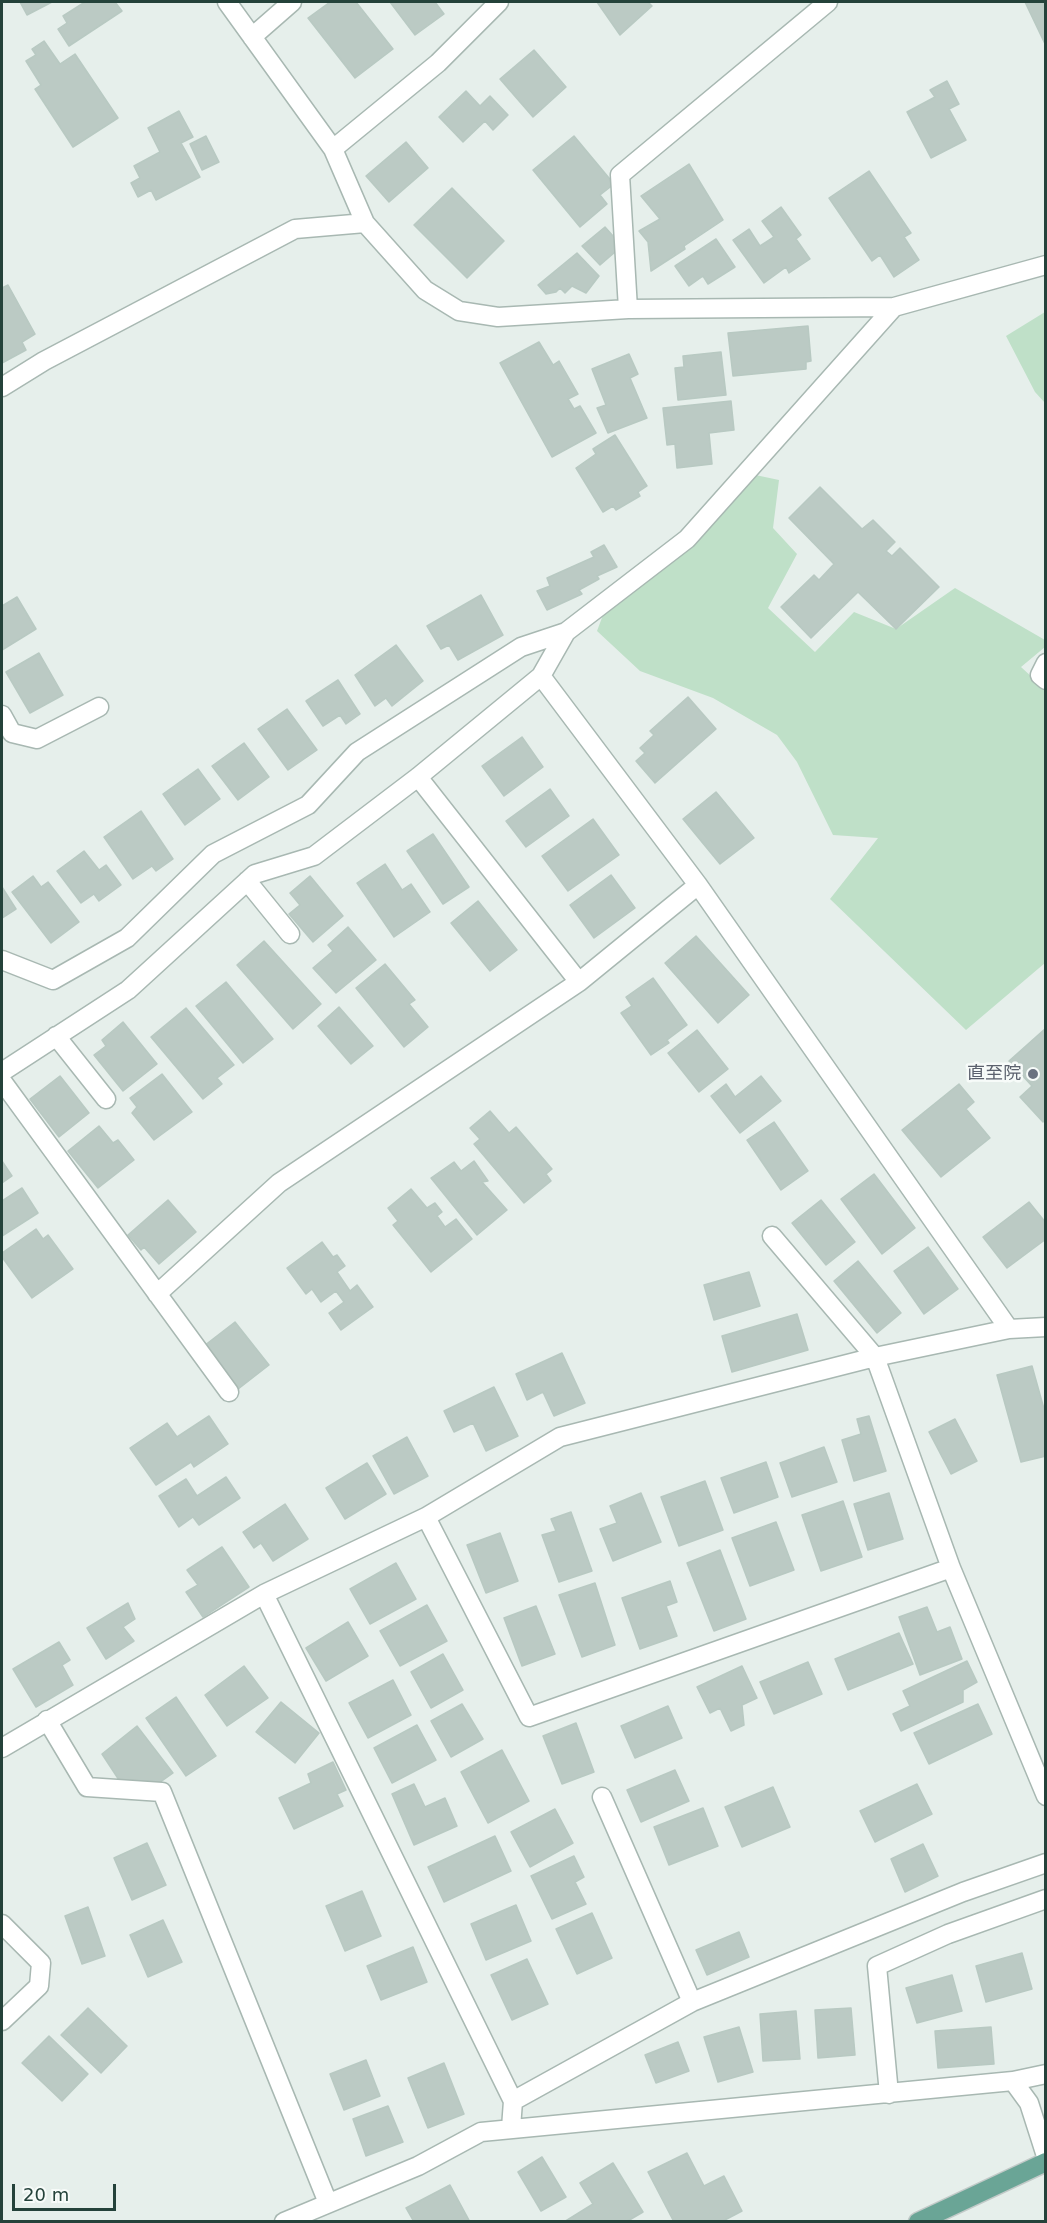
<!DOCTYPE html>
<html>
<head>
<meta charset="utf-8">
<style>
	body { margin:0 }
	#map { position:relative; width:1047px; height:2223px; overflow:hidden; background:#e6efeb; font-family:"DejaVu Sans",sans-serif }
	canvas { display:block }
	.frame { position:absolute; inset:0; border:3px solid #24423a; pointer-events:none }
	.scale { position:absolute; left:12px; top:2184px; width:104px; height:27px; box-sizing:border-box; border:3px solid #24423a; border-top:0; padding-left:8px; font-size:18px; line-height:21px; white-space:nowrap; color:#24423a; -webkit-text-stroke:4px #f7fbf9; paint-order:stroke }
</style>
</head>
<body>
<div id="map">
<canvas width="1047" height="2223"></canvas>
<div class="frame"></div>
<div class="scale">20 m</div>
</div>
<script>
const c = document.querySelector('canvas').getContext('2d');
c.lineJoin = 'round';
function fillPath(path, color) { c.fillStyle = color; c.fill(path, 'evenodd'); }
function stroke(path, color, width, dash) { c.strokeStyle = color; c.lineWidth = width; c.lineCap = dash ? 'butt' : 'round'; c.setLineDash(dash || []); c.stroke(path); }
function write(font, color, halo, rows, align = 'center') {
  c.font = font + ' "DejaVu Sans","Noto Sans JP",sans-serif'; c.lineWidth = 5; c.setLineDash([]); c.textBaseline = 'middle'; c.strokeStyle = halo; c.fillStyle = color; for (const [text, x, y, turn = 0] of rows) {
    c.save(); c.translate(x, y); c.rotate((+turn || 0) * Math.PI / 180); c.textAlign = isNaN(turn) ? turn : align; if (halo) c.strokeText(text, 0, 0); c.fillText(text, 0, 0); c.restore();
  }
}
fillPath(new Path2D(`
	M1045,312V403L1035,392L1006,336Z
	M746,473L779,480L773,528L797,554L768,608L815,652L854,612L896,629L955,588L1045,640V647L1021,667L1045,689V963L966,1030L830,899L878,838L833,835L797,762L777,735L713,698L640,671L597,631L609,599Z`), '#bfe0c8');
const building = new Path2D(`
	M20,2H52L27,15Z
	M85,2H115L122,11L69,46L58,29L67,23L63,16Z
	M330,2H356L393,49L355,78L308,18Z
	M390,2H435L444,14L415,35Z
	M597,2H648L652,6L620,35Z
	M1025,2H1046V46Z
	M44,41L60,64L75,54L118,118L73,147L35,89L41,85L26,61L36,55L32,49Z
	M534,50L566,87L533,117L500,79Z
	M947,81L959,104L949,109L966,140L931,158L907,112L935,97L930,90Z
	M466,91L480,106L490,96L508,115L493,130L485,121L463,142L439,117Z
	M179,111L193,137L181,143L200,177L156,200L151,190L138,197L131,183L140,178L134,166L160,152L148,128Z
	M206,136L219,162L202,170L190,144Z
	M574,136L614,184L600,195L607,204L580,227L533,170Z
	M406,142L428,168L389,202L366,176Z
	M689,164L723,220L684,246L685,249L651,271L648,242L639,231L660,219L641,196Z
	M869,171L911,233L904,237L919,260L894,277L880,255L872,261L829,198Z
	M452,188L504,241L467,278L414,225Z
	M781,207L801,235L796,239L810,259L789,273L786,267L764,283L733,240L749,229L760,246L774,237L762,221Z
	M605,227L622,246L600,265L582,246Z
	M716,239L735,267L708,284L703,276L689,286L675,266Z
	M577,253L599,276L586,293L572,286L565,293L560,288L556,292L546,294L538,285Z
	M8,285L35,334L22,342L26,350L2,363V288Z
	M808,326L811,361L806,362V369L733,376L728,333Z
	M539,342L553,365L559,361L578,394L568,399L574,409L580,406L596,433L552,457L500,363Z
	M721,352L726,395L678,400L675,368L684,367L683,356Z
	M629,354L638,374L630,378L647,418L608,433L597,408L606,405L592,369Z
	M731,401L734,430L709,433L712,464L677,468L675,444L667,445L663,408Z
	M615,435L647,486L638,492L640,496L616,510L613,506L603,512L576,468L596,454L593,449Z
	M820,487L862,529L873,520L895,542L886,551L892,556L900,548L939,587L896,629L858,592L811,638L781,607L814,575L819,580L834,564L789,518Z
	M604,545L617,567L597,576L599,579L579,590L582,594L547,610L537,591L550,586L547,578L594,557L591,552Z
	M481,595L503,635L458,660L449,645L441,649L427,626Z
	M17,597L36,629L2,650V606Z
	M396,645L423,681L392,706L386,698L375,706L355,675Z
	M39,653L63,695L30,713L6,672Z
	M338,680L360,714L346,724L340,715L323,726L306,701Z
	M688,697L716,729L655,783L636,761L645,753L640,748L654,735L650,731Z
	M287,709L317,750L288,770L258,729Z
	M522,737L543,767L504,796L482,766Z
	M244,743L269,777L238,800L212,766Z
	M198,769L220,799L185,825L163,794Z
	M550,789L569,816L526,847L506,821Z
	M716,792L754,838L720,864L683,819Z
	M141,811L173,859L156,871L152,866L133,879L104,837Z
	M593,819L619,855L568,891L542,856Z
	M433,834L469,887L443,904L407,851Z
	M84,851L99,870L106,865L121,885L99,901L94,894L81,903L57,871Z
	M385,864L402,890L411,884L430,912L394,937L357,883Z
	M611,875L635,908L594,938L570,905Z
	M33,876L41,887L48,882L79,922L51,943L12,892Z
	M310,876L343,916L313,942L289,914L300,905L290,893Z
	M2,887L16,909L2,918Z
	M478,901L517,950L490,971L451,923Z
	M348,927L376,960L336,993L313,968L333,951L328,945Z
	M696,936L749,995L718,1023L665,963Z
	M264,941L321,1004L293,1029L237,965Z
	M385,964L415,1000L409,1004L428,1027L404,1047L356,988Z
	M653,978L687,1025L667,1040L669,1043L651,1055L621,1013L632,1006L626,997Z
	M226,982L273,1039L243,1063L196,1006Z
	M339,1007L373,1046L351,1064L318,1026Z
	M186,1008L234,1065L217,1078L222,1084L203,1099L151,1037Z
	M123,1022L157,1064L123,1091L94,1055L106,1046L102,1040Z
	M1046,1028V1120L1043,1122L1020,1097L1032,1086L1009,1061Z
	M697,1030L728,1069L699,1092L668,1053Z
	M162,1074L192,1112L154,1140L132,1113L137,1107L130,1098Z
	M60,1076L89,1113L59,1137L30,1099Z
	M761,1076L781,1101L740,1133L711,1096L726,1084L735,1097Z
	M959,1084L974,1102L966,1109L990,1138L941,1177L902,1130Z
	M490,1111L509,1133L516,1127L552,1169L546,1174L551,1181L524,1203L474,1144L480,1139L470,1128Z
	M774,1122L808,1171L781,1190L747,1140Z
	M99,1126L113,1143L118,1140L134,1160L98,1188L68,1151Z
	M2,1161L12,1176L2,1183Z
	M474,1161L488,1181L482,1182L507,1210L477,1235L431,1178L454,1162L461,1171Z
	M874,1174L915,1228L882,1254L841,1199Z
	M22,1188L38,1213L2,1236V1201Z
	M411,1189L427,1208L435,1203L442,1212L437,1216L445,1227L456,1219L472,1239L431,1272L393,1225L398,1221L388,1208Z
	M168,1200L196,1232L159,1264L144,1247L141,1250L128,1235Z
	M821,1200L855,1242L826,1265L792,1223Z
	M1029,1202L1046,1223V1239L1007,1268L983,1237Z
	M36,1229L43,1239L48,1235L73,1269L32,1298L2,1257V1253Z
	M322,1242L333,1257L337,1255L345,1266L337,1272L350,1291L357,1285L373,1307L341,1330L329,1313L344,1302L336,1291L321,1302L312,1289L306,1294L287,1268Z
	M928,1247L958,1289L924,1314L894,1271Z
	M858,1261L901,1313L877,1333L834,1281Z
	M749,1272L760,1306L714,1320L704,1285Z
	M797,1314L808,1350L732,1372L722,1336Z
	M235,1322L269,1365L233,1393L200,1349Z
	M562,1353L585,1403L554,1416L543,1392L527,1400L516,1374Z
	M1032,1366L1046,1416V1456L1021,1462L997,1375Z
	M494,1387L518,1436L486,1451L473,1423L454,1432L444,1411Z
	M209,1416L228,1444L194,1467L191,1462L156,1485L130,1448L167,1423L177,1437Z
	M869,1416L886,1471L854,1481L842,1440L861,1434L857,1419Z
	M955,1419L977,1461L951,1474L929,1432Z
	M407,1437L428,1476L394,1494L373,1456Z
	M824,1447L837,1482L792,1497L780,1463Z
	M766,1462L778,1497L734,1513L721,1478Z
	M367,1463L386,1494L345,1519L326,1488Z
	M226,1477L240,1498L199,1525L193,1517L179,1527L159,1496L186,1479L197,1496Z
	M705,1481L723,1530L679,1546L661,1497Z
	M641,1493L661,1542L613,1561L600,1529L617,1523L610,1506Z
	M889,1493L903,1539L868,1550L854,1504Z
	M843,1501L862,1557L821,1571L802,1515Z
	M285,1504L308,1539L273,1561L261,1543L254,1548L243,1532Z
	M571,1512L592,1571L559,1582L542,1535L556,1531L551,1519Z
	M776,1522L794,1570L750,1586L732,1538Z
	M500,1533L518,1581L486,1593L467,1545Z
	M222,1547L249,1587L203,1617L186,1592L198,1585L187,1570Z
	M720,1550L746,1619L714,1631L687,1563Z
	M396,1563L416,1599L370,1624L350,1589Z
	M670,1581L677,1602L666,1606L677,1636L640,1649L622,1598Z
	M595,1583L615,1645L582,1657L559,1595Z
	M128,1603L135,1619L123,1627L134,1641L106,1659L87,1628Z
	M427,1605L447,1641L400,1666L380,1631Z
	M536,1606L555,1654L522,1666L504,1618Z
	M927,1607L937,1632L950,1627L962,1659L920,1675L899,1617Z
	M348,1622L368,1656L326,1681L306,1648Z
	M899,1633L913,1664L848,1690L835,1659Z
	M59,1642L70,1660L62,1665L73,1685L36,1707L13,1669Z
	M443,1654L463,1690L431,1708L411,1672Z
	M967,1661L977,1682L963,1690V1702L901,1731L893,1714L910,1706L903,1691Z
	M808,1662L822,1694L774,1714L760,1682Z
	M244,1666L268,1698L227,1726L205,1695Z
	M742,1666L757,1698L742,1705L744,1725L731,1731L720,1708L710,1713L697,1687Z
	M393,1680L411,1715L368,1738L349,1703Z
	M176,1697L216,1756L186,1776L146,1718Z
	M281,1702L319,1733L295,1763L256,1732Z
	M462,1704L483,1739L451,1757L431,1721Z
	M978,1704L992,1734L929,1764L914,1733Z
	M668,1706L682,1738L635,1758L621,1726Z
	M576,1723L594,1772L562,1784L543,1736Z
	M417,1725L436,1760L392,1783L374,1748Z
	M137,1726L173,1773L159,1783L119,1780L102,1754Z
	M502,1750L529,1801L488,1823L461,1772Z
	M333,1762L346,1790L337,1794L343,1806L294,1829L279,1798L311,1783L308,1774Z
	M675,1770L689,1801L641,1822L627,1790Z
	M414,1784L425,1807L445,1798L457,1826L414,1845L392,1794Z
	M917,1784L932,1814L875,1842L860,1811Z
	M773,1787L790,1827L742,1847L725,1807Z
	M703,1808L718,1846L669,1865L654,1827Z
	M555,1809L573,1843L530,1867L511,1832Z
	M495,1836L511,1871L444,1902L428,1867Z
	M147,1843L166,1885L132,1900L114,1858Z
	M923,1844L938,1876L905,1892L891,1859Z
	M574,1856L584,1877L575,1882L586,1904L552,1919L531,1876Z
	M362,1891L381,1936L345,1951L326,1906Z
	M516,1905L531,1941L486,1960L471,1924Z
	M88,1907L105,1956L82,1964L65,1916Z
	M592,1913L612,1958L577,1974L556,1929Z
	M163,1920L182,1962L148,1977L130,1935Z
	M739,1932L749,1957L707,1975L696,1950Z
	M413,1947L427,1982L381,2000L367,1966Z
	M1022,1953L1032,1989L986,2002L976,1966Z
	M527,1959L548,2004L512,2020L491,1975Z
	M952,1975L962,2011L917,2023L906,1988Z
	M88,2008L127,2046L101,2073L61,2035Z
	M851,2008L855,2055L818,2058L815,2010Z
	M796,2011L800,2059L763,2061L760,2014Z
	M739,2027L753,2072L718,2082L704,2037Z
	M991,2027L994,2064L938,2068L935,2031Z
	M49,2036L88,2074L62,2101L22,2063Z
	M678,2042L689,2071L656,2083L645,2055Z
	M366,2060L380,2096L344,2110L330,2074Z
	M444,2063L464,2114L428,2128L408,2078Z
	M388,2106L403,2142L366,2156L353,2119Z
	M687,2153L704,2186L724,2176L742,2211L721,2222H674L648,2172Z
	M542,2157L566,2197L541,2211L518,2172Z
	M613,2163L643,2212L626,2222H564L593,2204L580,2183Z
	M450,2185L470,2222H414L406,2208Z`);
fillPath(building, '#bbcac4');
stroke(building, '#b8c9c2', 1.5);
const service = new Path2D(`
	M1046,663L1040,675L1046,680`);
const minor = new Path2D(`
	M227,2L333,149L365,223L425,290L459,311L498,317L628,309L894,307L1046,265
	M252,37L292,2
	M333,149L438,63L499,2
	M628,309L620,175L828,2
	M2,387L44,361L295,229L365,223
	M541,676L698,885L1009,1329
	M2,715L12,733L37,739L99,707
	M418,777L579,982
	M247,881L290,934
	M2,960L53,980L127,938L213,854L308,805L357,752L521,647L566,632
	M56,1036L106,1099
	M2,1072L128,990L255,874L314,856L418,777L541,676L566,632L687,539L894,307
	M2,1081L229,1392
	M772,1236L875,1357L951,1568L1046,1796
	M157,1294L279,1183L579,982L698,885
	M426,1517L529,1717L951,1568
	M264,1594L513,2101L511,2128
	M47,1720L87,1787L162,1792L328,2203
	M2,1748L264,1594L426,1517L560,1437L875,1357L1009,1329L1046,1327
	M602,1797L692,2002
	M2,1924L41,1963L39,1986L2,2021
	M1013,2081L1046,2074
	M889,2094L877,1966L948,1934L1046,1899
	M513,2101L692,2002L963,1892L1046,1863
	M284,2222L418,2166L481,2132L1013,2081L1029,2103L1046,2156`);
const primary = new Path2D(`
	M918,2222L1046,2162`);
stroke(service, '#a8b8b2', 21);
stroke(minor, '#a8b8b2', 21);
stroke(primary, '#c2cac8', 21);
stroke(service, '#fff', 18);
stroke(minor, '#fff', 18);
stroke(primary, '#6aa596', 18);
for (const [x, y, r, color] of [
	[1033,1074,6,"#6b7280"]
]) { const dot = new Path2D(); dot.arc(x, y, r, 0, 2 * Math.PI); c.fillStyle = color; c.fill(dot); stroke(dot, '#f7fbf9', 2); }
write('18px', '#5b616d', '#f7fbf9', [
	["直至院",1021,1074]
], 'right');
</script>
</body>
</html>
